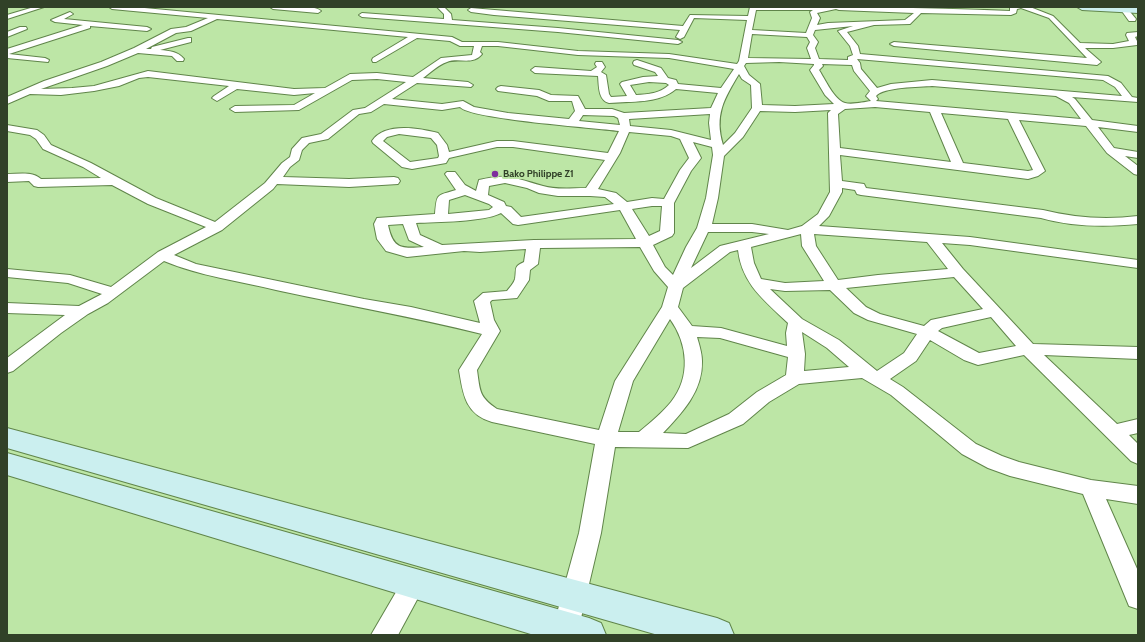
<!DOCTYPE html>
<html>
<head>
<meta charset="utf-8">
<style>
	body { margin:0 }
	#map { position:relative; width:1145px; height:642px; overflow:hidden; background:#bde6a6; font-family:Cabin,sans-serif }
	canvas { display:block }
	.frame { position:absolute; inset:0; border:8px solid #314128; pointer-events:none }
</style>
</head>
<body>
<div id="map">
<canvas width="1145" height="642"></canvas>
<div class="frame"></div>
</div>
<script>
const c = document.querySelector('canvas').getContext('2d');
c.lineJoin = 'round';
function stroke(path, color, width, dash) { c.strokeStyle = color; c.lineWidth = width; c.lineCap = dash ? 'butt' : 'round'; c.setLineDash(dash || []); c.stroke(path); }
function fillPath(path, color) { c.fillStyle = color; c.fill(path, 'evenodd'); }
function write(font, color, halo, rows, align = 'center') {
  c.font = font + ' Cabin,sans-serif'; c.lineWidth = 4; c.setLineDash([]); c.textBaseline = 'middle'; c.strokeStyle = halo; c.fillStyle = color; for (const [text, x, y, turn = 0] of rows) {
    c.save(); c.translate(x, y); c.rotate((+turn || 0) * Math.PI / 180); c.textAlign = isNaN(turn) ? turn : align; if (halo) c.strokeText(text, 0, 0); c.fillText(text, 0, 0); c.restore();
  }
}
const street = new Path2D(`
	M34,7H44L7,19V15Z
	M109,7H134L452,37L462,42H498L578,51L669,54L737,64L739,61L747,20L694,18L684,37L680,39L676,37L680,30L494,15L471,12L468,10L471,8L683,26L690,15L748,16L750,7C837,7 923,7 1010,11V7H1030L1053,16L1080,43L1113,44L1129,41L1126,35L1127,33L1138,32V36L1135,37L1138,43L1137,45L1113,48H1085L1101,62L1097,65L894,46L890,44L894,42L1087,58L1049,18L1021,8L1017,9L1016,13L1011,15L921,13L910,24L874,25L847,32L858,46L860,54L1108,76L1121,83L1132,97L1138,98V102L1072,97L1075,99L1092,120L1138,126V132L1098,127L1114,148L1138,152V158L1125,156L1138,166V175L1134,174L1107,153L1086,126L1019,120L1045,171L1038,176L1028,179L840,155L842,181L864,184L866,188L1043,210C1075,218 1106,220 1138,216V224C1106,227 1072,227 1041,218L861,195L857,194L855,190L842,188V192L829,216L819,226L970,237L1138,260V268L970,245L942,243L963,269L1033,344L1138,347V359L1044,355L1117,424L1138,419V433L1129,435L1138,444V464L1131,461L1024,355L978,365L964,360L930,340L916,361L890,379L903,387L976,444L1002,456L1019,462L1091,480L1138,486V504L1106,499L1138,571V609L1129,606L1083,494L1010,476L988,468L962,454L891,395L862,378L799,384L769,402L743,424L688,448L615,447L601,533L577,635H551L579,533L595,444L492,422C465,414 463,394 459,370L482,334C414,317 345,305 276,290C239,281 200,276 164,261L108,303L88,314L61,333L13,371L7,373V358L65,315L7,313V303L79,306L102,294L68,283L7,277V269L70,275L111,287L158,252L206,227L148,204L112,185L38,187L34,186L29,181L7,182V174C19,174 32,171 41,179L101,178L83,167L43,149L36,139L30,135L7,131V125L37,130L44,135L51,145L91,163L156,198L215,222L265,183L282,163L290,157L292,149L302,138L321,134L353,110L365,108L406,82L377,79L352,80L299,110L235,112L230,109L235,106L294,105L315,93L294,95L237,89L217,101L212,98L214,96L229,86L148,77L139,78L119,86L94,91L61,95L30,94L7,104V97L44,81L101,62L134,48L171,29L186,27L208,18L112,9ZM836,9L839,10L914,13L905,20L828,23L817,25L820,18L817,13ZM756,10H813L810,12L812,18L806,33L752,30ZM217,19L408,37L373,58L372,60L373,62H376L417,38L450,41L460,46H474L472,55L441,58L413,77L377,73L350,74L325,88L294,89L148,71L94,86L72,88L41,89L107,66L138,53L172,56L177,61H183L184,59C177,51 170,51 160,50L191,42V38H188L152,47L151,49H146L176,33L191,31ZM853,26L838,31L850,46L853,55L848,57V60L819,59L815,48L818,42L813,35L815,30ZM752,34L807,37L810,42L807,48L811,59L748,58ZM482,46H498L578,55L669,58L734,69L721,88L678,84L676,80L668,78L661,68L637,60L634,61L633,63L634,65L655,72L658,76L643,77L622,82L620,84L627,96L611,97L609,94L606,75L601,72L605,67L602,62H596L595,64L597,67L591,71L535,67L531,70L535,73L598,76C599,86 598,100 609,103C631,101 659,104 676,89L718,93L711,108L624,113L612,109H585L578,96L551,95L539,90L501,86L498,87L496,89L498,91L537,96L549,101H572L575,111L569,119L508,113L474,107L463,101L442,104L392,99L417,83L471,87L473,85L468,82L423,78C430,73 438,65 447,62C459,57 472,66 482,54L480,52ZM857,59L1103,80L1115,87L1122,96L932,80L891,84L877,88L861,69L860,63ZM779,62L814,64V65L810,70L825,95L834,104L795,106L762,105L760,84L749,75L744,66L746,63ZM822,64L852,65L854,71L870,91L866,96L871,101C864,102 852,105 845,103C834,100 825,79 819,70L823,66ZM739,74L742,79L751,85L752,108L735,133L723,145C714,115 724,99 739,74ZM649,82L666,83L669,85C659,94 649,94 636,95L630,85ZM932,86L1056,96L1069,103L1081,119L876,101L878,99L876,96C883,87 920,87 932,86ZM384,104L442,110L460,107C469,119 597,128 619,131L608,153L513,141H497L449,152L447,145L438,133C418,128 385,122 372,141L373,143L402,167L412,169L446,163L449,158L497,147H513L605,160L586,188C572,188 556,190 543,186C515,178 508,173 479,180L476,191L465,185L455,172H447L445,174L456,190C436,196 437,193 435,214L377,218L374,224L377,239L386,251L407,257L464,251L480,252L526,249L524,262C513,267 517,268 515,279C514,283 510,287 507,291L483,293L474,301L480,323L411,307L364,299L196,264L174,255L222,230L273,189L277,184L349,187L398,184L400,181L398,178L394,177L349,179L283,177L290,167L299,160L302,150L309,143L328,139L359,114L371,112ZM875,107L930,112L951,162L840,148L838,114L845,109ZM831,110L828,113L830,192L818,214L802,226L788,230L752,224H712L718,198L724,156L743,137L760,111L795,112ZM941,113L1008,119L1033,170L1028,171L963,163ZM710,114L709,123L711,140L671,130L630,126L629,119ZM583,115L614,116L618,118L620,125L579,121ZM629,132L671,136L680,139L689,158L680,170L664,199L652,198L627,202L616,193L598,189L620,153ZM399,134L431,138L437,145L439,156L438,158L410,162L383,141L387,137ZM693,142L712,147L713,155L706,198L697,228L686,247L673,275L665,267L653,245L672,236L674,233V203L691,171L701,158ZM505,183L527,188L539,193L558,196H590L605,197L614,204L521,217L511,207L506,206L504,202L488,195L489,186ZM465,195L489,204L493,207L489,210L448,214L449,200ZM652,206H662L660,231L649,236L632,209ZM620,210L636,239L534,240L442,245L420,235L416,223C436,222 485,222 501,213L513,224L518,225ZM403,224L409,240L424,247C401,249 393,249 388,225ZM708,232H752L769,234L720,246L691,268ZM801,234L802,246L824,281L785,283L761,279L754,263L751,247ZM814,234L927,242L948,269L878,275L838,280L816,246ZM640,247L654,271L668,287L662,307L615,381L599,430L497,409C479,397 480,391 477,370L500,331L494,320L490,302L492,300L517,298L529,280L530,270L538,264L540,248ZM738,250C742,284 764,300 788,323L786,333L787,346L721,328L692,326L678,307L683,288L730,252ZM954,277L983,309L931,320L924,326L880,314L866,307L846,288ZM770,289L785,291L830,290L854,313L868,320L917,334L904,353L877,371L839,340L802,319ZM991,317L1016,346L979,353L938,331L942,328ZM670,319C688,344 691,377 671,402C662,413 650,423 639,432H618L633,381ZM802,332L827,348L849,367L804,371L805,354ZM697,337L720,338L788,357L786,375L757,392L729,414L686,434L663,433C682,413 703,391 702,361C702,353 699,344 697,337Z
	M270,7C282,7 312,4 321,11L318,13L273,9Z
	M437,7H444L451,14L452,20L558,28L678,40L682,42L678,44L558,32L362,17L359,15L362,13L444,19V14Z
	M1119,7H1126L1136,19L1135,21H1129Z
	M70,12L73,14L64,19L147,27L151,29L147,31L90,26V28L9,54L45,58L49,60L48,62L7,58V49L83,25L55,22L51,20Z
	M20,27H26L27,29L7,37V32Z
	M414,572L422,575L426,583L398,635H371L406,575Z`);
const secondary = new Path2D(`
	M1077,7H1138V13L1082,10Z
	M7,428L717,618L729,623L734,635H658L7,448Z
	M7,453L589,618L601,623L606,635H534L7,475Z`);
stroke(street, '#60854a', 2);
stroke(secondary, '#60854a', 2);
fillPath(street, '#fff');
fillPath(secondary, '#cbefef');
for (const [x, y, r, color] of [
	[495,174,4,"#7e2e9e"]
]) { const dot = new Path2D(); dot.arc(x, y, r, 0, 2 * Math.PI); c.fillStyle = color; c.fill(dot); stroke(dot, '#bde6a6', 1.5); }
write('bold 10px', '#314128', '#bde6a6', [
	["Bako Philippe Z1",503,174]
], 'left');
</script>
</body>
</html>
